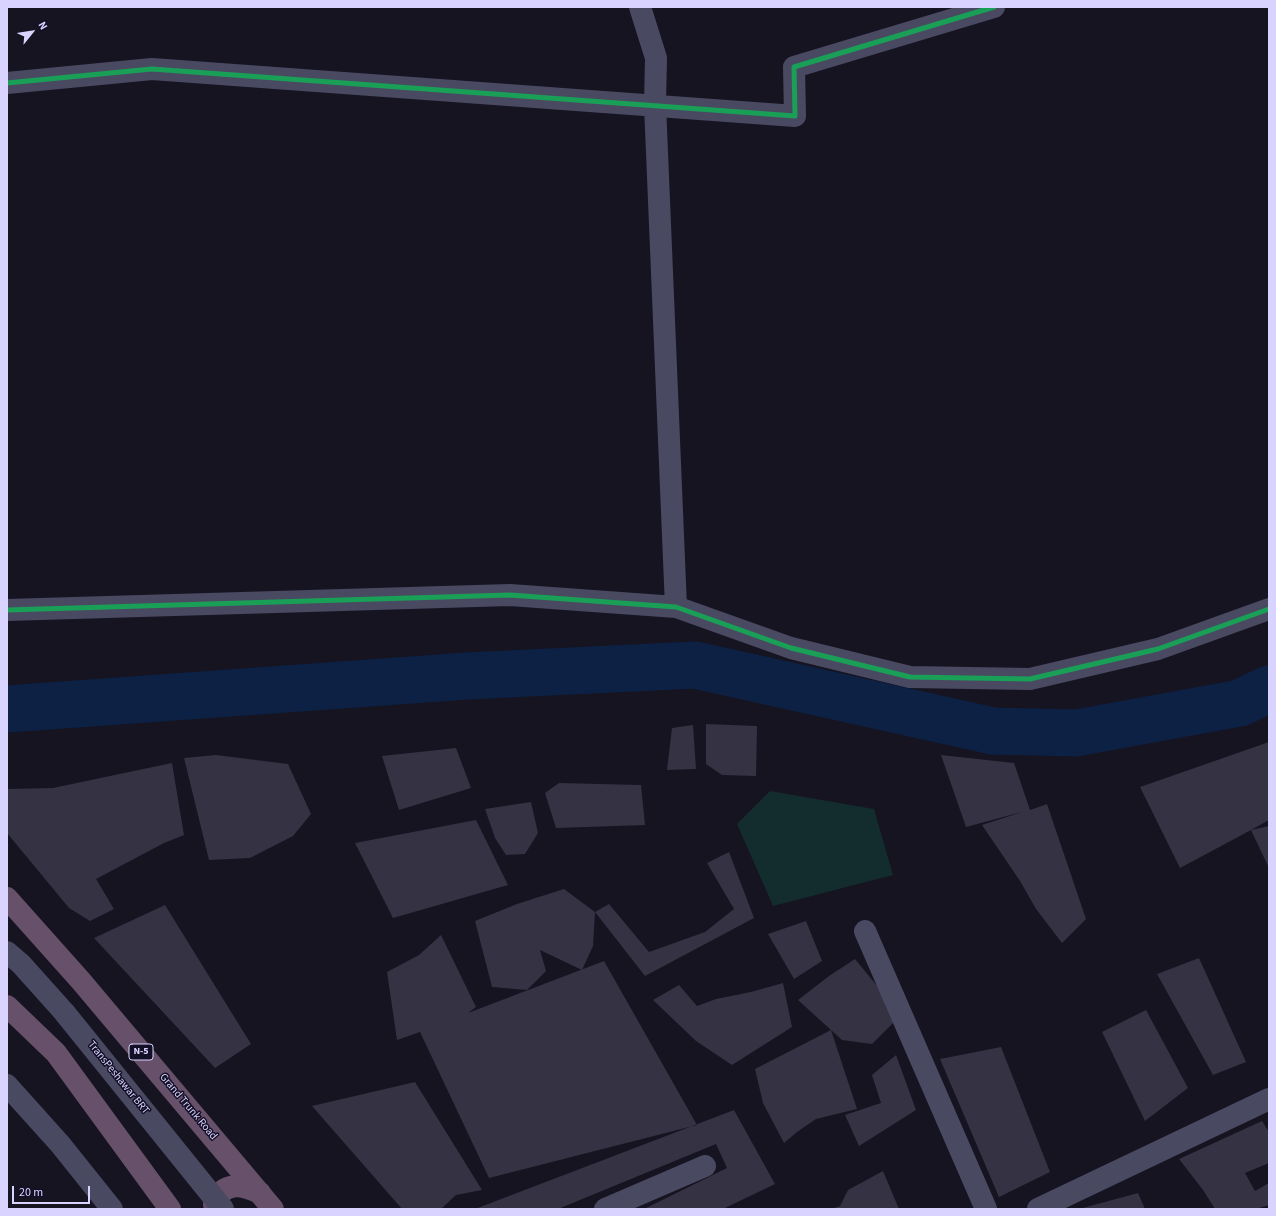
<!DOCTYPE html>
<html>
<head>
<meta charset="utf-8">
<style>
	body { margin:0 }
	#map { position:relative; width:1276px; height:1216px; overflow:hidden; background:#161421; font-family:"Source Sans 3",sans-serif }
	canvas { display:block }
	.frame { position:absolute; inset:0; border:8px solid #d9d4ff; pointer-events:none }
	.north { position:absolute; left:12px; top:12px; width:40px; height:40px; -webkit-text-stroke:3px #130f26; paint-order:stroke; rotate:60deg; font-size:11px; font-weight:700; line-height:16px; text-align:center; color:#d9d4ff }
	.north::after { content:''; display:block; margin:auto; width:14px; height:18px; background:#d9d4ff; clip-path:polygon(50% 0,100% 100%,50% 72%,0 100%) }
	.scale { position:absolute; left:12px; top:1186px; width:78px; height:18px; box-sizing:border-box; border:2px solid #d9d4ff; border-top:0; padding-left:5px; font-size:12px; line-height:14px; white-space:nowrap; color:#d9d4ff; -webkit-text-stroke:3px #130f26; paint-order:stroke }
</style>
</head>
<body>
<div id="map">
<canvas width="1276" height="1216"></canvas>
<div class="frame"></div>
<div class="north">N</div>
<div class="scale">20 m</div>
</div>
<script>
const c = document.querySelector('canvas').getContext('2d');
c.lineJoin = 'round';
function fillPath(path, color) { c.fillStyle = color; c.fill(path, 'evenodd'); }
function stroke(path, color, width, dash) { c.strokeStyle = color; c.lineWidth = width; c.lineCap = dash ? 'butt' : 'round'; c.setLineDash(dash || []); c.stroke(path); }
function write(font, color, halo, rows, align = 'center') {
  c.font = font + ' "Source Sans 3",sans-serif'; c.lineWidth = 3; c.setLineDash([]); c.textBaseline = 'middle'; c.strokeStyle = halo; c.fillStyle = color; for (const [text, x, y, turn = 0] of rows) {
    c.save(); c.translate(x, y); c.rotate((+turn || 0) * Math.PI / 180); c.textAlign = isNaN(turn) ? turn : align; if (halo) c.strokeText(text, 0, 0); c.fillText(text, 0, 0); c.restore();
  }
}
fillPath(new Path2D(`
	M770,791L874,809L893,875L773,906L737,824Z`), '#132c2d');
stroke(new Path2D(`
	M7,709L467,676L695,665L993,731L1076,733L1240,703L1269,689`), '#0d2144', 47);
fillPath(new Path2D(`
	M706,724L757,726L756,776L722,775L706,764Z
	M693,725L696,769L667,770L672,728Z
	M1269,742V820L1251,830L1269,826V868L1251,830L1180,868L1140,787Z
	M456,748L471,788L399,810L382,756Z
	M216,755L288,764L311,814L293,836L250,858L209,860L184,758Z
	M941,755L1014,763L1030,810L1047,804L1086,919L1062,943L1036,909L1020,881L982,825L1022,812L966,827Z
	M172,763L184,835L164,843L96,879L114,909L90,921L69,908L7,833V789L53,788Z
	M559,783L641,785L645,825L556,828L545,793Z
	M531,802L538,833L525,854L506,855L495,838L485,809Z
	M476,820L508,885L393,918L355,843Z
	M729,852L754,918L645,976L595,912L609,904L649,952L705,932L734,909L707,863Z
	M564,889L595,912L593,946L582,970L540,950L546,971L527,990L492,987L475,921L517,904Z
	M165,905L251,1044L215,1068L94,938Z
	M806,921L822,961L794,979L768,934Z
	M441,935L476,1007L468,1013L604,961L697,1125L489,1178L420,1032L397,1040L387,972L419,955Z
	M1199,958L1246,1062L1213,1075L1157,974Z
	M855,959L901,1015L872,1044L842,1040L798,1000L829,976Z
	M783,983L792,1027L732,1065L696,1041L653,1000L679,985L697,1006L716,999L751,992Z
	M1146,1010L1188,1088L1145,1121L1102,1032Z
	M831,1030L857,1109L816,1119L797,1132L784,1143L763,1103L755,1069Z
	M1001,1047L1050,1172L999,1197L940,1059Z
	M896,1055L916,1110L859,1146L845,1115L881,1103L872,1075Z
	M415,1082L482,1190L456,1195L441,1209H402L312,1106Z
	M734,1110L775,1184L723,1209H644L727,1168L716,1144L558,1209H475Z
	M1262,1121L1269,1132V1163L1245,1173L1255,1191L1269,1183V1205L1256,1209H1215L1203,1190L1179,1159Z
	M883,1171L899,1209H831L840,1206L848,1190Z
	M1138,1193L1145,1209H1079Z`), '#343243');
stroke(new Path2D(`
	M640,7L656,58L655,105L676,607
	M7,83L152,69L795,116L794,67L994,7
	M7,610L510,595L676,607L791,648L910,677L1030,679L1158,649L1269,609
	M865,931L986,1209
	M7,1085L60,1144L112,1209
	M605,1209L705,1166
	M1038,1209L1269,1099`), '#4a4962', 22);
stroke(new Path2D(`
	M7,898L81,981L273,1209
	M7,1006L56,1053L170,1209
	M215,1209L214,1204C223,1181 241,1184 260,1193`), '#67516a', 22);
stroke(new Path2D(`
	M7,952L21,964L64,1012L223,1209`), '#4a4962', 22);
stroke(new Path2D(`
	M7,83L152,69L795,116L794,67L994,7
	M7,610L510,595L676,607L791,648L910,677L1030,679L1158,649L1269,609`), '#1a9f57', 5);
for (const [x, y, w] of [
	[141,1052,24]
]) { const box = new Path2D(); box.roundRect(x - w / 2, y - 8, w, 16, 3); c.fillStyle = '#130f26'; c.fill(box); stroke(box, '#d9d4ff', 1); }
write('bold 10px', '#d9d4ff', null, [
	["N-5",141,1052]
]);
write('11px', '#d9d4ff', '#130f26', [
	["TransPeshawar BRT",118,1078,51],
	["Grand Trunk Road",188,1107,50]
]);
</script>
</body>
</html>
